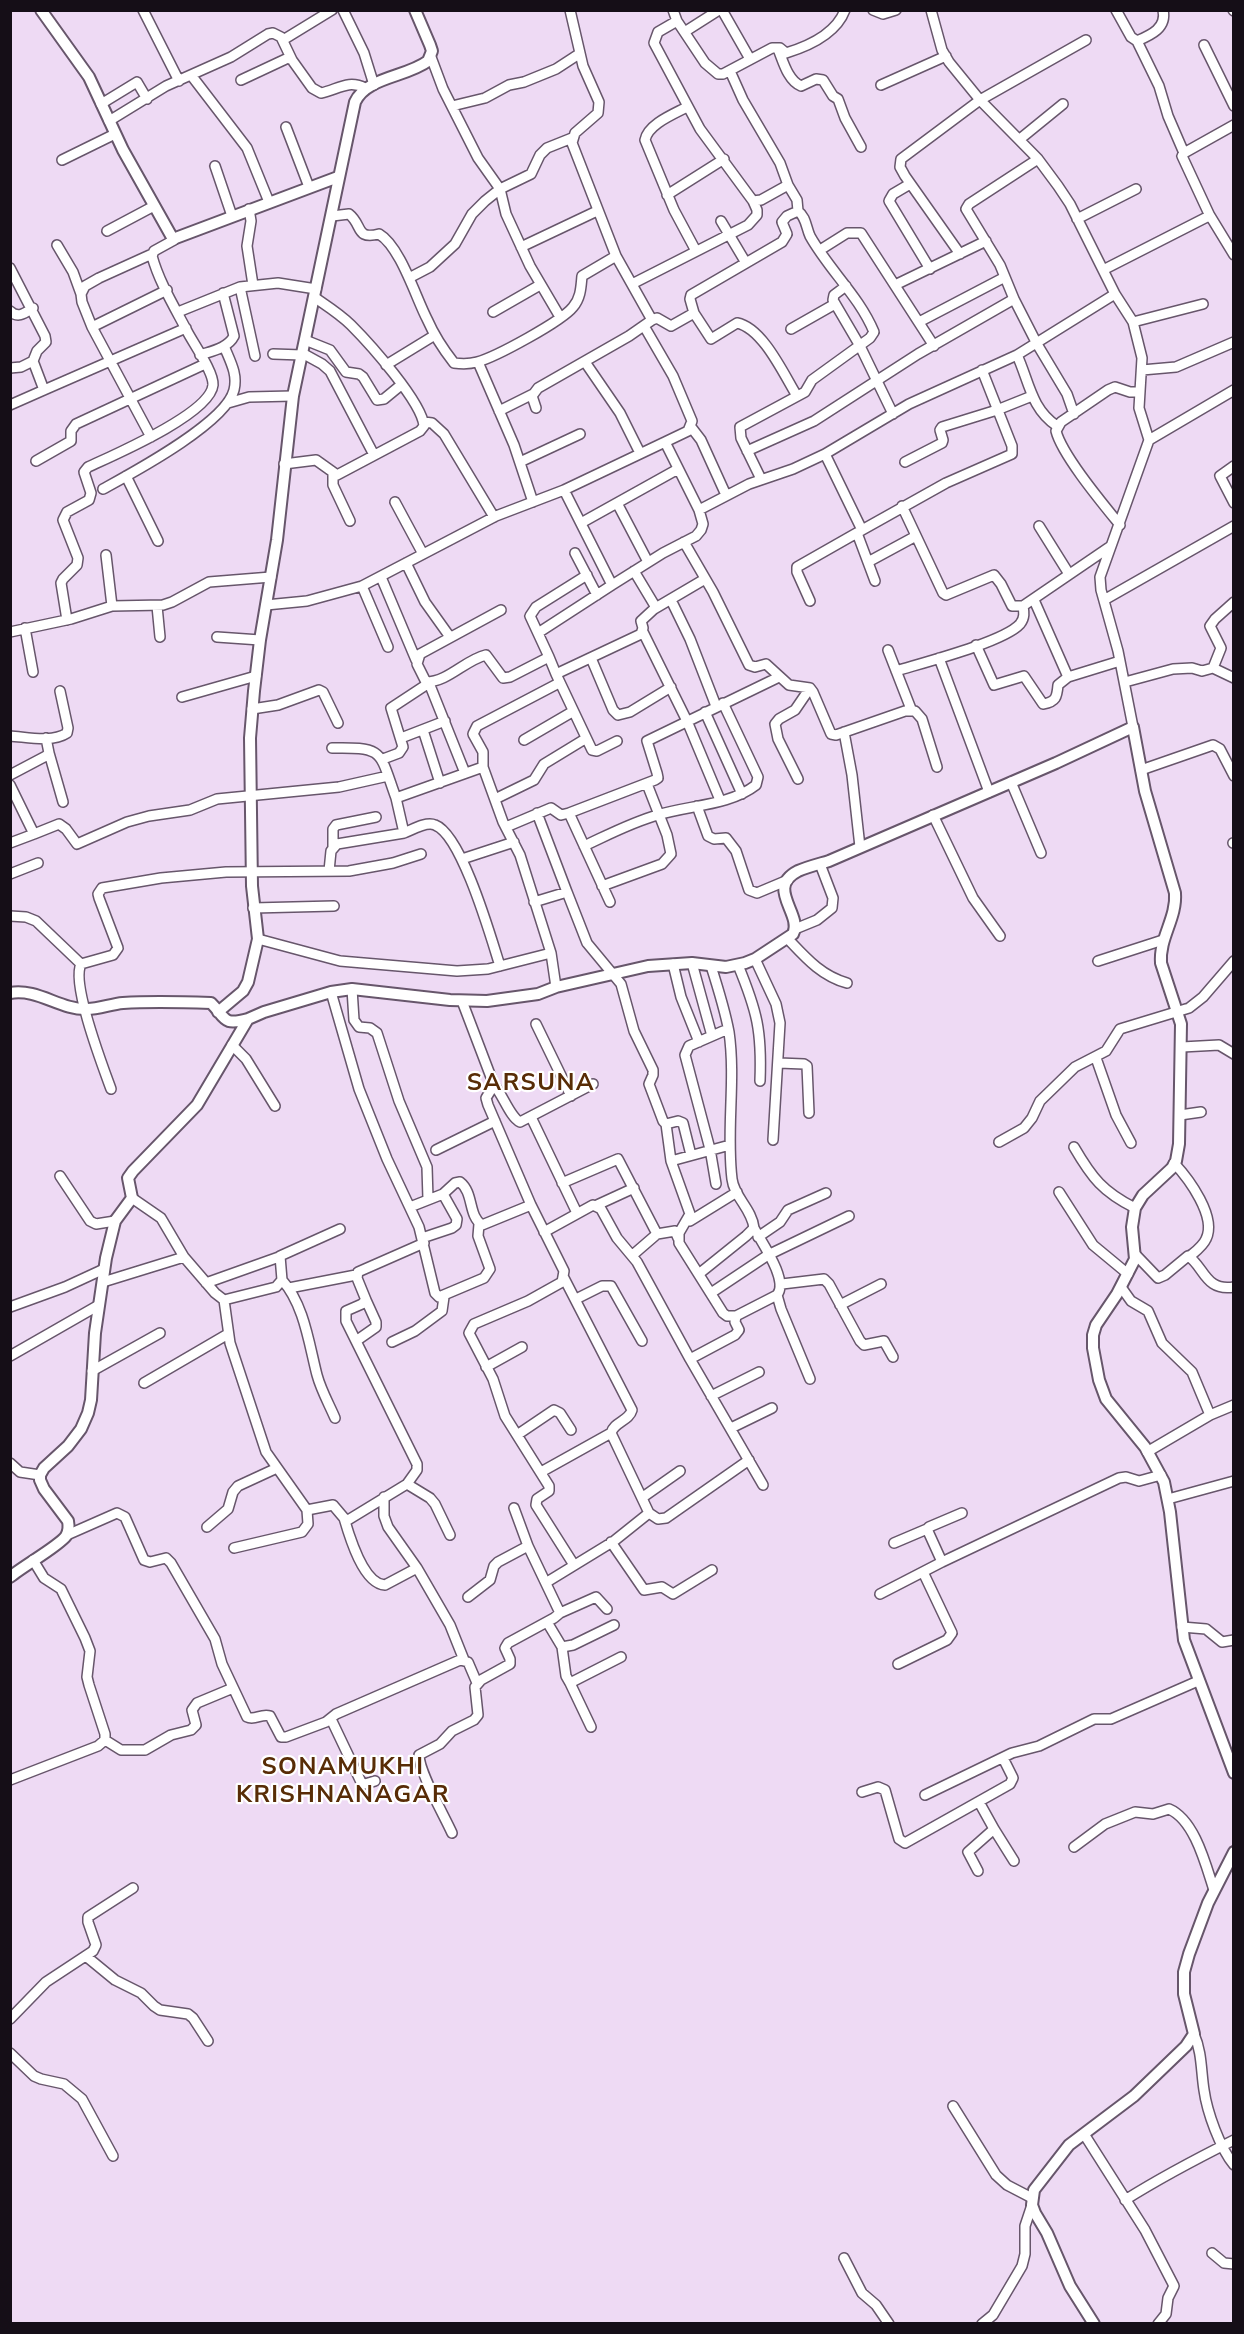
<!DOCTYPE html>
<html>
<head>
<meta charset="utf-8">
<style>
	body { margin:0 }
	#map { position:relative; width:1244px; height:2334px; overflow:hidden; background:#eedaf4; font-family:"Nunito Sans",sans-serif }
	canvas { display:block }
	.frame { position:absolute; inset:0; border:12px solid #150e17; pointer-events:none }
</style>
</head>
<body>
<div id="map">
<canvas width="1244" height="2334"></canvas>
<div class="frame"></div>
</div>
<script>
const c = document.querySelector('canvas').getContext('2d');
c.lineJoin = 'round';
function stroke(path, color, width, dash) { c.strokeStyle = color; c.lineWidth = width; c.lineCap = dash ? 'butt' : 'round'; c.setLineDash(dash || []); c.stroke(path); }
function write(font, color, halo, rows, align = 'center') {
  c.font = font + ' "Nunito Sans",sans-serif'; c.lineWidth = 4.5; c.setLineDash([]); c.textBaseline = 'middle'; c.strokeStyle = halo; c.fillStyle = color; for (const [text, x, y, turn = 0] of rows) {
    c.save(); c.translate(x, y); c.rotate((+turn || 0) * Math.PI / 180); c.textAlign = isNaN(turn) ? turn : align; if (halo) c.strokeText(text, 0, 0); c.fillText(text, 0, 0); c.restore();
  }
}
const minor = new Path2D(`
	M143,10L179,81
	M343,10L364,53L374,85
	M570,10L583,66L599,102L598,113L575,133L572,143L616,256L648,313L652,320L657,318L671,326L694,313L711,339L737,323C763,328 784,375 797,396
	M673,10L677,21L658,32L654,43L700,129L753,201L761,200L788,185
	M722,10L750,59
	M873,10L883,14L896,10
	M931,10L942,50L949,62L980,100L1038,159L1058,186L1070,204L1115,294L1133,322L1142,358L1139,408L1149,440L1100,577L1101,590L1118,651L1133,727
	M1116,10L1131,37L1137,41C1151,35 1167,28 1163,10
	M1233,10L1234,11
	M677,21L705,63L718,74H723L772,48H780L786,53C809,46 836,34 845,10
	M686,31L719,10
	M283,40L332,10
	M1137,41L1159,86L1168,116L1184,153
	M1204,45L1234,106
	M778,49C783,61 788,81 801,86L816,79L823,80L833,96L838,99L845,118L861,147
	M431,57L443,89L478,158L500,189L506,214L530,266L560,317
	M730,71L743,100L780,163L788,185L797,200L798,211
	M191,75L247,148L269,202
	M241,80L288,58L292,60L312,88L321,93C337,90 348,79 365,88
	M881,85L946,56
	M101,104L137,82L147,99
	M452,106L485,98L509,85L524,82L556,69L579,54
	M687,107C674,114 648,124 645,140L674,210L696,251
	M109,121L166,86L231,57L268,34L273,33L281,37L292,60
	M286,127L309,187
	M1020,139L1063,104
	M62,160L115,134
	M215,166L232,216
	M910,184L893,194L889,201L930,269
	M667,195L724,159
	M249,209L251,221L247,246L253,285
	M1209,214L1234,255
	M332,216L349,214C363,225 355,240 379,234C400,246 416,298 427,319C434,335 443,349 454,363C462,364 470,364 477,362C496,357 562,321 573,307C581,298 581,286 582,276L616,256
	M1077,219L1136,189
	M721,221L746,263
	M107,231L154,206
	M57,245L73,272L81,294
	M521,247L597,211
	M820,250L847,233H861L934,346
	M960,254L905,176L900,167L901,159L980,100L1086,40
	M10,268L45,336L46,342L37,351L33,361L44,390L186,328
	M1103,270L1207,217L1209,214L1182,156L1184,153L1234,125
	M409,278L430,267L455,244L472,214L485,201L500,189L531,174L540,155L547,148L572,138
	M632,284L748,225L757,215V210L753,201
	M895,285L986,241
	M846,286L834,295L833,300L860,346L893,414
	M240,287L255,356
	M1014,299L1000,265L966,209L969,204L1038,159
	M10,311C18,319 25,313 33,308
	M178,312L240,287L278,283L316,289
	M493,312L540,285
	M694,313L690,299L691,295L782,242L787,234L782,222L787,216L798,211C806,217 806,227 810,236C829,270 859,296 874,332L870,338L812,380L805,392L740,427L741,438L761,479
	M919,322L1005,277
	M1133,322L1203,304
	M644,326L673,376L692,421L688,431L665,442
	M92,327L167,290
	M791,329L835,304
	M305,340L330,350L346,372L359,374L363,377L377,400L384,399L401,385
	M302,353L322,364L330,371L374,455
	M273,354L302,355
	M200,355C212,351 228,348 234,336L223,293
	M1017,355C1029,381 1031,409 1057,426
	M478,362L514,445L533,502
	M585,362L620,413L640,453
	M386,365L435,335
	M10,368L21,367L33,361
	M1142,370L1176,367L1234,342
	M228,403L249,397L293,396
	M10,405L44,390
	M536,408L532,396L538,388L629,336L652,320
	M499,411L533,394
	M424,422L432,423L444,434L494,517
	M691,427L701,440L726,495
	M151,437L92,327L82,302L81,294L85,286L99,278L152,254
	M1149,440L1234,390
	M747,451L814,421L918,354L1014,299L1037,344L1067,394L1074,414
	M36,461L71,441V431L76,424L205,364
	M520,462L580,434
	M905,462L942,443L943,440L940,430L942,427L997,410L1032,396
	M284,464L316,460L337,475L420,431L424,426C422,402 369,343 351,325C340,314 327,306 314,297
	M1234,466L1220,476L1234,503
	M333,474V485L350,521
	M126,476L158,541
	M103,489C132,473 226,423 234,390C238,374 230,361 224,346
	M395,502L423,554
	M617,503L648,562
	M902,506L943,593L946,595L994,575L1001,584L1012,606H1023L1111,546
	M581,523L678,469
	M1120,525C1103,504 1062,455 1056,431L1061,422L1108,390L1115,387L1130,392H1139
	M1039,526L1069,574
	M862,530L946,483L1012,454V446L982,370
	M857,533L875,581
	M684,542L713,592L749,665L755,667L766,664L789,685L810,688L813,692L831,734L836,735L905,711H915L922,719L937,767
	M575,553L597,595
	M106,555L112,606
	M868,562L916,536
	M406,563L425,602L450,637
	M381,577L416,660
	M612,585L663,553L696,536L701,530L703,524L699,510
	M362,586L388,647
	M671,600L690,639L716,706
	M1034,600L1068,677
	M1104,600L1234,526
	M810,601L797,572V567L862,530L825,454
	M266,605L307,601L362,586L496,516L564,490L665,442L699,510L749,484L793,469L825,454L909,404L1017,355L1115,294
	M157,606L160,637
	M654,609L705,579
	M501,610L420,654L417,664L426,682C448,682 465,660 486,655L503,678L510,677L549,657L556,674
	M67,620L61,583L63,579L77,565L78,558L63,520L67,512L89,500L91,493L84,472L88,467C114,455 210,414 213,385C214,372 193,343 187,331C175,308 159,282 152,256L154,251L174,240
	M25,628L33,672
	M10,632L71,619L112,606L163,605L172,602L209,582L271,577
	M643,632L687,721L720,800
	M538,633L612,585L564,490
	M217,637L260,640
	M976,645L994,685L1024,676L1043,704C1056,702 1057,697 1058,685L1068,677L1120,661
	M888,650L911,709
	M549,657L530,616L536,607L587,575
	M591,658L613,710L618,715L630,712L671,687
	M939,658L989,792
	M1213,668L1221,648L1210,626L1215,619L1234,602
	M896,671C922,663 1004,642 1020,624C1025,618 1024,612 1023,606
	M1125,682L1173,669L1192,668L1202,671L1213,668L1234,678
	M182,697L256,676
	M252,709L278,705L319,690L323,692L338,723
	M705,712L742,794
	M423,730L440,783
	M844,732L852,775L860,847
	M10,736C27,737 52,743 67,733L68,728L60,691
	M401,738L445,721
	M524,740L572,712
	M617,741L597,751L592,750L556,674L641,634L643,628L641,621L654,609L655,606L634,571
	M332,748C385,747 379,751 396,798
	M49,753L63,802
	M383,759L399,753L403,747L391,708L429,683L465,773
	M483,767V752L473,734L477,726L559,683
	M1141,770L1213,745L1220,749L1234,776
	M10,775L46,756L49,753L46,738
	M798,779L778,739L775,724L779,719L795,710L810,688
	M1011,782L1041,853
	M10,785L34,834L59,824L66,829L77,844L127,822L149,816L190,810L217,799L339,787L388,776
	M495,799L534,780L544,764L585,739
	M697,806L708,836L714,839L726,838L736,851L749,890L757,893L788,880
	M537,813L567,892
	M569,813L610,902
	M933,815L973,898L1000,936
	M506,827L551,808L561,815L569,813L655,780L658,778L657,773L647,741L779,677
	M404,833C412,830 426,821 435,825C462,835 491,938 500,966
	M10,843L34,834
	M1233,843H1234
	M584,846C608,835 632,822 658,815C689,805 729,806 756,785L758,777L723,703
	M333,847V829L336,825L376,817
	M462,859L514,842
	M329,871L331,851L337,844L404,833L396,798L483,767L503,822L520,855L551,953
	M10,874L38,863
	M602,886L662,864L671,854L667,835L647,784
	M534,902L567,892L587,943L621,984L634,1031L653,1070V1075L649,1084L663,1121L666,1124L678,1121L683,1123L691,1155
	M253,908L334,906
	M10,916L26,917L36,921L81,964
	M795,929L817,920L832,908L833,898L820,864
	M787,938C805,957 821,976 847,983
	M258,939L340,961L457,971L488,969L551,953L556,987
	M755,959L776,1004L780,1023L773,1140
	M1098,961L1163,940
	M692,963L712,1036
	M673,964L681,997L699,1042
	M738,965C757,1011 762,1031 760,1081
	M352,989L354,1020L359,1027L370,1028L377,1033L399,1101L427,1167L428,1199
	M331,992L359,1089L387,1159L419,1227L435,1293L439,1297L484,1278L490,1269L478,1236L479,1224
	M462,1001L494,1085L486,1098L488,1105L531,1205L564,1271L562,1282L528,1301L474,1324L469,1333L493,1379L505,1416L549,1486V1491L537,1499L536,1505L574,1565
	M536,1024L571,1096
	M232,1045L246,1059L275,1106
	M1182,1047L1219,1045L1234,1054
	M1096,1058L1116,1115L1131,1143
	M779,1063L804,1064L807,1066L809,1113
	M494,1085C503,1095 510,1117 520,1122L593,1084
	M111,1089C103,1067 71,984 81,964L113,955L118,948L99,898L98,894L102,888L161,878L226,872L349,871L393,863L421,854
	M1180,1115L1201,1112
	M531,1117L577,1213
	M666,1124L671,1161L690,1214L679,1233V1243L723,1313L727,1316H736
	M999,1142L1024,1128L1032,1118L1040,1101L1075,1067L1106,1051L1120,1029L1189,1008L1203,997L1234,961
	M1074,1147C1092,1178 1103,1192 1135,1208
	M436,1150L495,1121
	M671,1161L730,1145
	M1174,1163C1189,1179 1217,1217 1206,1239C1203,1246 1196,1251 1190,1256
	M60,1176L90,1221L96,1224L115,1221
	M562,1183L618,1159L657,1234
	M716,1184L710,1149L685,1055L689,1046L728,1029
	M1059,1192L1093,1245L1128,1274
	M443,1194L455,1183L460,1182C474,1193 468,1216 482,1225L531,1205
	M132,1198L161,1218L184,1257L215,1293L224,1300L276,1287L282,1280L280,1256L340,1229
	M597,1205L634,1188
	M410,1207L443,1194L457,1219L456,1225L452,1228L422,1238
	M690,1221L737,1192
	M544,1232L593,1205L601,1209L617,1238L637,1262L690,1359L763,1485
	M758,1237L780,1222L788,1210L826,1193
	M635,1253L657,1234L675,1231L678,1238
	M1135,1254L1158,1278L1165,1275L1188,1256C1204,1266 1205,1292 1234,1287
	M700,1273L746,1236L754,1228C752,1209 734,1197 732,1179C726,1130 736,1081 729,1032C725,1010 718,988 711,966
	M282,1280C304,1304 309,1344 317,1375C321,1390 329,1404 335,1418
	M103,1282L184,1257
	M206,1283L279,1257
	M782,1284L824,1279L829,1284L860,1341L864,1345L884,1341L893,1357
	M1121,1287L1131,1301L1148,1311L1162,1343L1192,1372L1210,1415
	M289,1288L356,1275
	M711,1293L768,1255L849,1216
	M777,1295L781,1309L810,1379
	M576,1299L602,1286H611L642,1341
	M224,1300L230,1343L266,1452L307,1510L333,1505L344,1518L348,1520L407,1484L417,1470V1464L346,1321V1311L362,1304L366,1300L357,1278L358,1272L424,1243
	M840,1305L881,1284
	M10,1307L65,1287L104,1269
	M356,1341L376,1327V1322L366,1300
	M392,1342L415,1331L442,1311L444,1297
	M10,1356L99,1305
	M690,1359L735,1335L739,1330L735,1322L736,1316L777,1295C789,1281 762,1243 754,1228
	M486,1367L522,1347
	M92,1371L160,1333
	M144,1383L228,1334
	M711,1396L759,1372
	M731,1428L772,1408
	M517,1435L554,1410L560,1413L571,1430
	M1147,1452L1210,1415L1234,1405
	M10,1463L20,1472L40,1475
	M541,1472L611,1433
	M407,1484L430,1498L435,1504L450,1535
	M384,1497V1516L388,1527L417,1568L450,1625L464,1660
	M643,1497L680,1471
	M1168,1499L1234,1481
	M649,1513L658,1519L666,1518L749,1460
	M344,1518C349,1535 363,1584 385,1585L417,1568
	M207,1527L228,1509L233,1492L238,1486L277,1468
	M67,1535L117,1513L125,1517L144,1560L150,1562L166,1558L171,1563L215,1639L222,1664L247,1717C255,1721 261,1713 270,1716L281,1737H286L326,1722L336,1714L460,1660L468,1662L477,1683
	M611,1542L644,1590L662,1587L673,1594L712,1570
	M894,1543L927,1529
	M234,1548L302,1532L308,1524L307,1510
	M942,1562L927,1529L929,1527L962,1513
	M547,1582L614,1541L649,1513L611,1433C614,1422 629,1421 632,1410L564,1278
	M880,1594L942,1562L1119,1478L1126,1477L1139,1481L1161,1475
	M468,1597L490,1580L494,1566L498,1562L528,1546
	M560,1613L596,1597L607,1609
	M547,1622L562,1647L566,1676L570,1683L621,1657
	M1182,1627L1206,1629L1222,1642L1234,1640
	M562,1647L573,1645L614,1625
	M898,1664L947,1640L952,1633L923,1572
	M570,1683L591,1727
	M331,1719L361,1782L365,1784L375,1781
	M105,1740L121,1750H145L171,1735L191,1730L196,1725L192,1710L197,1703L233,1688
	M10,1780L98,1746L105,1740V1734L89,1685L87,1677L90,1651L85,1638L61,1589L44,1578L33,1560
	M862,1792L878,1787L885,1790L899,1839L905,1843L1010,1784L1013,1778L1003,1758
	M925,1795L1012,1753L1039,1746L1094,1719H1111L1198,1681
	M994,1829L1014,1861
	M452,1833C444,1815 419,1772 419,1755L440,1744L452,1731L474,1720L478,1715L475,1687L481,1680L510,1664V1659L505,1648L508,1643L554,1618L560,1613L528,1546L514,1508
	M1074,1847L1105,1824L1135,1812L1153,1814L1169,1809C1195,1820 1206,1866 1214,1890
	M978,1871L968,1852L994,1829L979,1802
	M87,1957L115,1980L141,1993L154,2006L160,2010L188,2014L193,2018L208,2041
	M10,2019L46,1982L93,1951L96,1945L88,1922V1917L133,1888
	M1194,2034C1202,2052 1201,2071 1204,2090C1207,2112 1220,2148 1234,2165
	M10,2053L34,2076L41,2079L64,2084L82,2099L113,2156
	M953,2106L996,2175L1007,2185L1032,2198
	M1084,2134L1145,2230L1172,2282L1174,2286L1168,2298L1166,2314L1158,2324
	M1125,2200C1160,2178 1196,2159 1234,2140
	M1212,2253L1224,2263L1234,2264
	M844,2258L862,2293L876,2305L889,2324
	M982,2324L993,2315L1022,2266L1025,2254V2226L1032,2205`);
const tertiary = new Path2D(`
	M41,10L89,77L123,150L173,239L338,177
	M10,993C38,988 60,1010 87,1009C99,1009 111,1004 123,1003C153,1001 182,1002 211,1003C226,1018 222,1026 248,1019
	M218,1012L243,991L248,982L258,939L252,886L250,738L254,691L260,640L277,540L293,396L355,102C366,77 407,77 428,61L432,51L430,45L415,10
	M10,1577C23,1566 59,1546 66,1536C69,1531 69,1526 68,1521L44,1489L40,1480V1475L44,1468L68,1446L81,1429L88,1413L91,1400L95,1333L106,1258L115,1221L132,1198L128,1178L133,1171L197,1105L248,1019L264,1012L331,992L352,989L450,1000L487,1001L538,994L556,987L648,966L692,963L726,967L745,963L755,959L793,934C803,914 765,888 798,871C807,867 819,864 829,861L1056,763L1133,727L1145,791L1175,893C1177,918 1159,938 1161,963L1181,1024L1179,1144L1176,1161L1172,1168L1143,1195L1135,1208L1132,1227L1135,1259L1117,1294L1096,1325L1093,1335V1348L1099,1380L1106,1399L1145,1447L1164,1482L1170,1512L1184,1640L1234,1773
	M1094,2324L1070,2286L1047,2233L1035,2213L1032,2205L1034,2190L1069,2145L1134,2096L1186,2046L1194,2034L1184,1994V1972L1189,1954L1208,1903L1234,1852`);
stroke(minor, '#67566b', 12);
stroke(tertiary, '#67566b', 14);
stroke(minor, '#fff', 9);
stroke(tertiary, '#fff', 10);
c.letterSpacing = '1.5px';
write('bold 24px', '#582c06', '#fff', [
	["SARSUNA",531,1084],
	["SONAMUKHI",343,1768],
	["KRISHNANAGAR",343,1796]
]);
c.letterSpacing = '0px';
</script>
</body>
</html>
